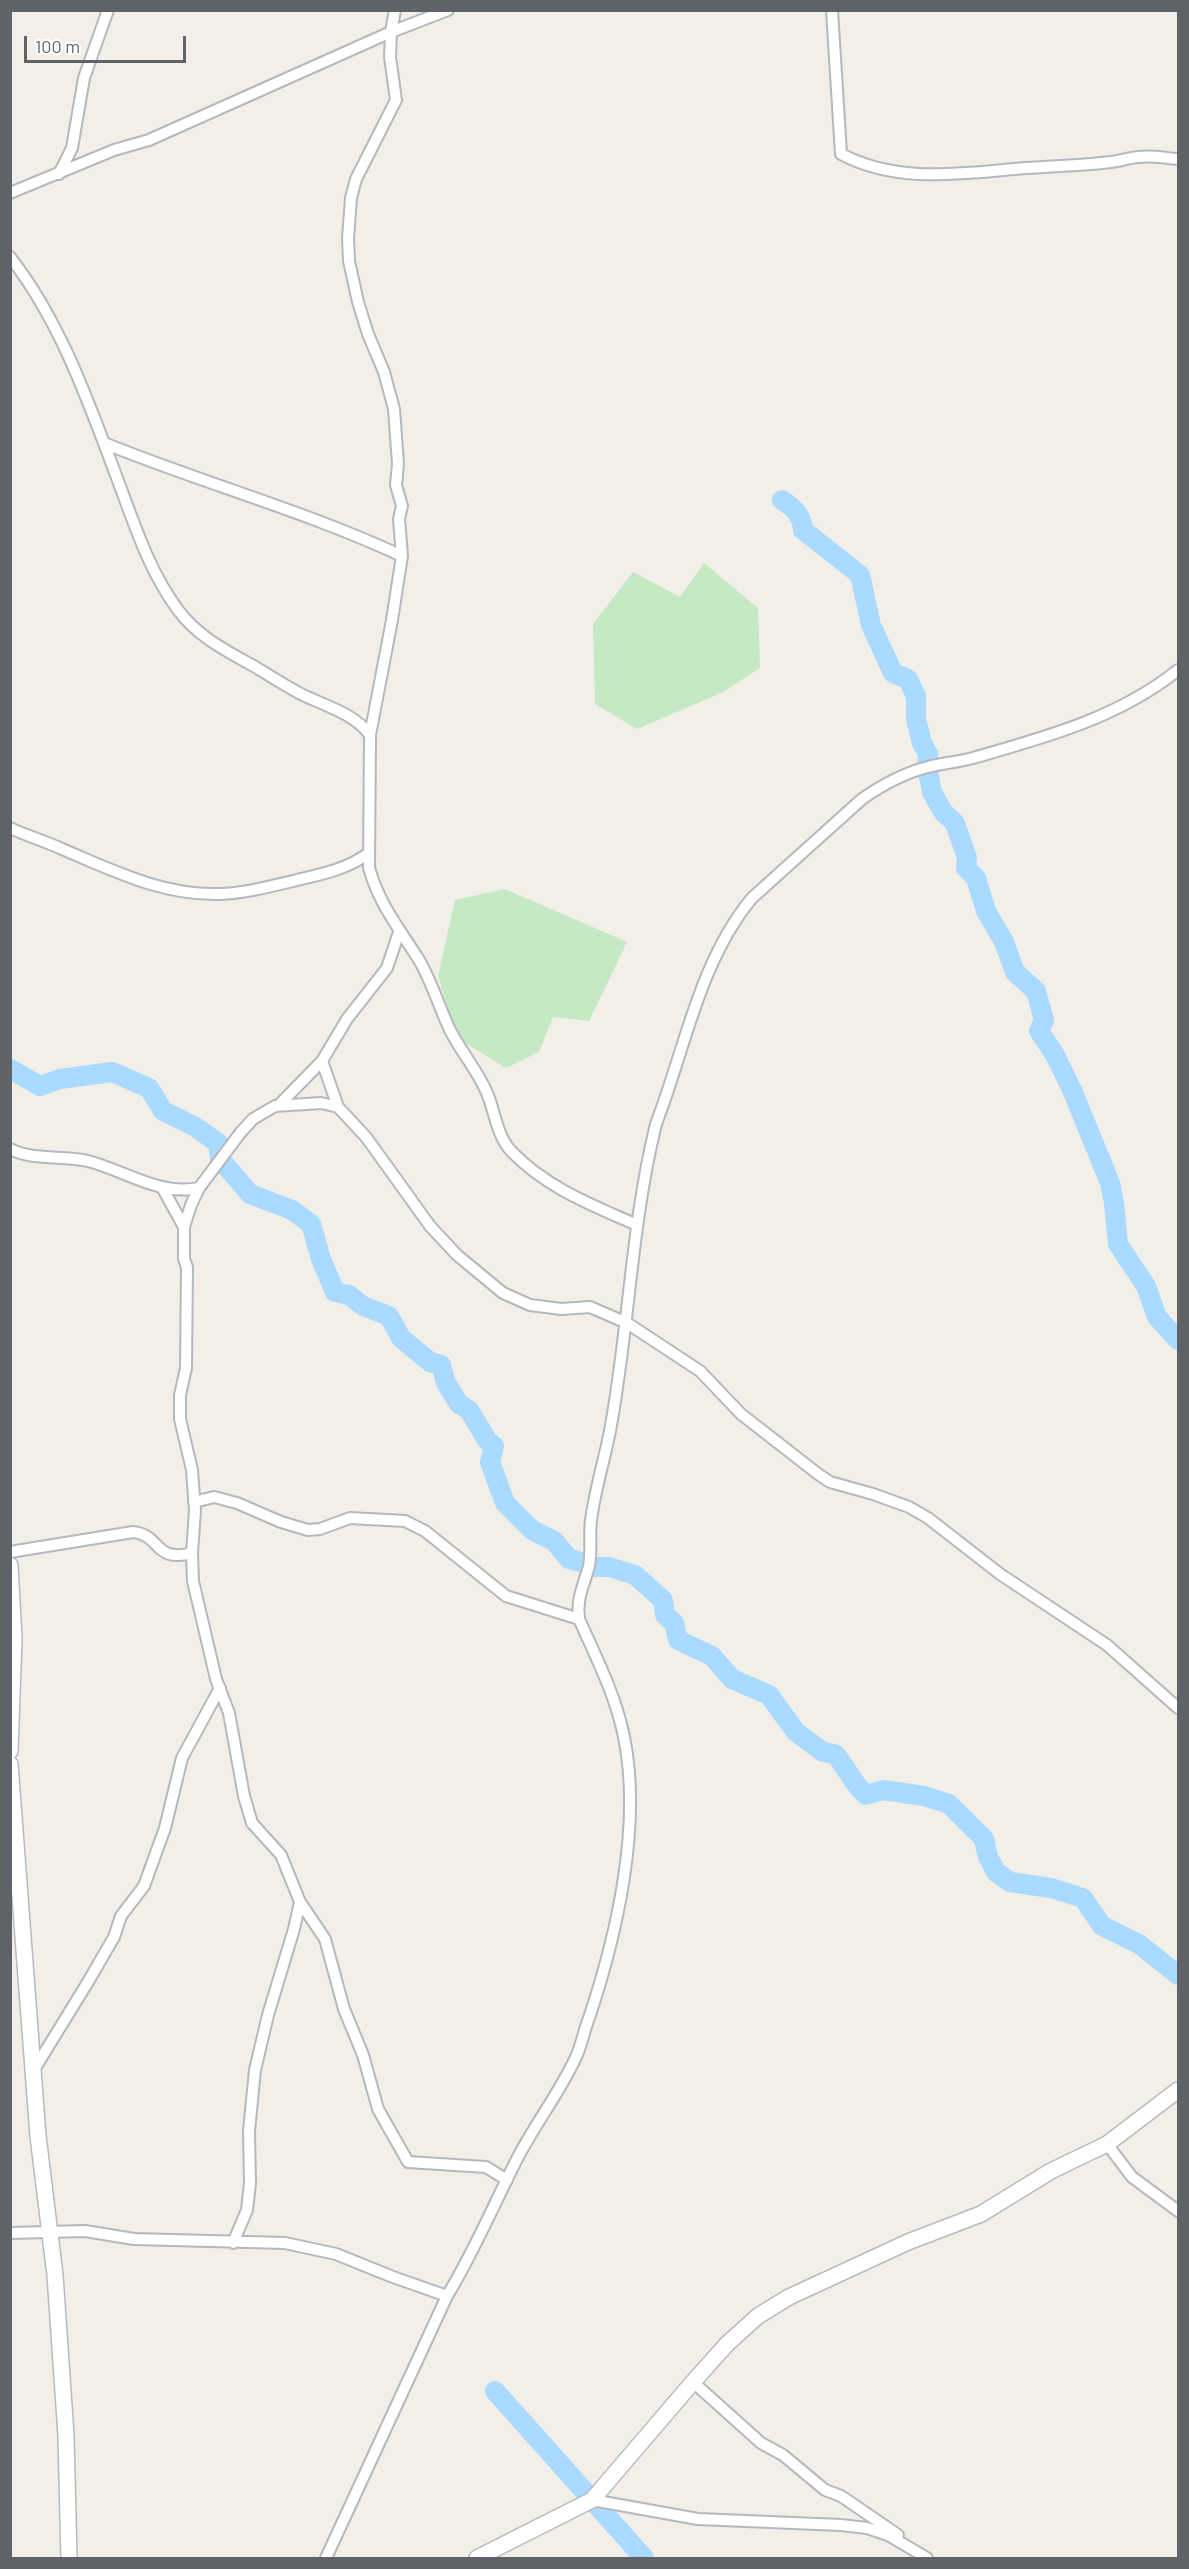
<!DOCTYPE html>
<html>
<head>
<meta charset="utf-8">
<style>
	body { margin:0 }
	#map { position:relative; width:1189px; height:2569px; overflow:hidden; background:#f1efe8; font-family:Barlow,sans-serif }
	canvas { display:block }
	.frame { position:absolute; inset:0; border:12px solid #5f6368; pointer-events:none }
	.scale { position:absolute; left:24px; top:36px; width:162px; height:27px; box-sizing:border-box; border:3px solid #5f6368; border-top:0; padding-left:8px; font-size:18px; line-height:21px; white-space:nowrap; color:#5f6368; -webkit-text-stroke:4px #fff; paint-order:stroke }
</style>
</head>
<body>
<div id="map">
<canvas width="1189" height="2569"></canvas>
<div class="frame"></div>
<div class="scale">100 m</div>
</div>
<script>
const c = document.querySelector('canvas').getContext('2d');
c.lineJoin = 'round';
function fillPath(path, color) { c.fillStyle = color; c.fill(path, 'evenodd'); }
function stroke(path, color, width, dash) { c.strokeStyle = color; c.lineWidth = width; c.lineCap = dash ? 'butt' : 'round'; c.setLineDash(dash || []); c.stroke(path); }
fillPath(new Path2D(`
	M704,563L758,608L760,668L723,692L637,729L595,704L593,624L633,572L680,597Z
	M505,889L627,942L589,1021L553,1017L539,1052L506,1068L457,1038L438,976L455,900Z`), '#c5e8c5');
stroke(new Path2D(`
	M782,500C794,508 802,515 803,530L860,575L871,625L893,673L908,679L916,696V719L922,743L928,754L927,767L932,792L943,812L955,823L967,858L966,868L976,878L986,911L1004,942L1015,972L1036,991L1044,1020L1039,1031L1055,1055L1072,1090L1110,1183L1114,1203L1118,1244L1146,1286L1157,1317L1178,1340
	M10,1069L40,1086L60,1079L112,1072L149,1088L163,1111L194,1126L218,1143L220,1159L250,1194L292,1210L311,1224L321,1259L335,1292L349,1295L363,1306L389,1316L401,1338L430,1362L441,1365L446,1383L459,1404L469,1410L487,1440L494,1446L490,1462L505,1503L532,1530L554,1541L569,1559L589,1564L591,1567H609L635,1575L663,1600L665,1615L674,1623L678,1640L712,1656L732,1679L769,1695L796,1732L823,1752L835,1754C847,1768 853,1784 866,1795L883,1790L924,1796L949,1804L984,1839L988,1857L996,1872L1010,1882L1051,1888L1083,1898L1102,1926L1139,1944L1178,1975
	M495,2391L644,2558`), '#aadaff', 20);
const street = new Path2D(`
	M832,10L841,154C896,183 956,174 1015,169C1047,166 1079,166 1111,162C1120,161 1128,158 1138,157C1151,155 1165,158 1178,159
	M59,174L72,148L84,78L108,10
	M10,193L114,150L149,140L391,32L448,10
	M10,257C62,323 91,409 120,486C136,529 150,572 178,610C199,638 227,651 257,668C272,677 286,686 301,694C325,706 354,713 370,735L369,868C380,906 399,928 419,960C432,982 439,1007 450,1030C461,1052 478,1071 487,1093C495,1112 497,1137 512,1152C547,1188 592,1205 637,1225
	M104,443C202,483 306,511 402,556
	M370,735L392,620L402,556L399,519L402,506L396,485L398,464L394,409L384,372L368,334L358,302L349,261L348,238L351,198L356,179L396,100L390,57L391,32L395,10
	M10,828C27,836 45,841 62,849C112,870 163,896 220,894C245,893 272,886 297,880C323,874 347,869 369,853
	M322,1061L347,1019L387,968L399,932
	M279,1105L322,1061L338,1107
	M10,1149C34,1161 63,1155 88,1161C126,1171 159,1196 199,1188
	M163,1189L184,1227
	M194,1502L214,1497L237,1503L281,1522L308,1530L320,1529L350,1518L405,1521L425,1531L506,1596L579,1619
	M10,1552L133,1532C162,1535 153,1563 192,1553
	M35,2068L88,1982L114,1937L121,1916L144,1886L165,1828L182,1758L220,1688
	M1107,2144L1132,2177L1178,2211
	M507,2180L486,2167L408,2162L378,2109L363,2055L344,2009L325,1939L300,1902L281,1855L252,1823L244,1796L229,1713L216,1679L193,1581L192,1553L195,1511L192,1470L180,1419V1395L186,1368L187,1267L184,1259V1227L191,1205L199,1188L241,1132L253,1119L275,1106L321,1103L338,1107L366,1137L430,1226L457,1255L503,1293L530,1305L561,1309L590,1307L627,1323L700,1371L741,1414L818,1474L830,1482L873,1494L909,1507L928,1518L1000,1574L1107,1645L1178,1708
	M10,2233L85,2231L134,2239L285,2243L336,2254L393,2277L447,2296
	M233,2243L247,2210L250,2183L249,2131L255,2070L268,2015L294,1929L300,1902
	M693,2382L761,2443L783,2455L825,2490L841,2496L898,2535
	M592,2500L698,2519L841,2525L867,2528L888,2535L927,2558
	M326,2558L447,2296C474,2252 494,2204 517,2159C535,2124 560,2092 576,2057C582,2044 584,2030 589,2018C617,1934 642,1825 624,1737C616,1696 596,1657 579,1619C576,1599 584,1585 589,1566C592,1551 589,1535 591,1520C595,1490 604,1461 610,1431C629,1329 631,1225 656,1124C685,1049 699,962 752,898L862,799C882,785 904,773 928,767C943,763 958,762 973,758C1046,737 1118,718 1178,670`);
const secondary = new Path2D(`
	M10,1565L14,1638L10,1751
	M10,1764L38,2136L55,2275L66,2435L69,2558
	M477,2558L592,2500L693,2382L727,2344L758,2316L789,2297L908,2242L981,2214L1051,2171L1107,2144L1178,2090`);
stroke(street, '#b5b8bc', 14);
stroke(secondary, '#b6babf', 18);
stroke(street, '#fff', 10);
stroke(secondary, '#fff', 15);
</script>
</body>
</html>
